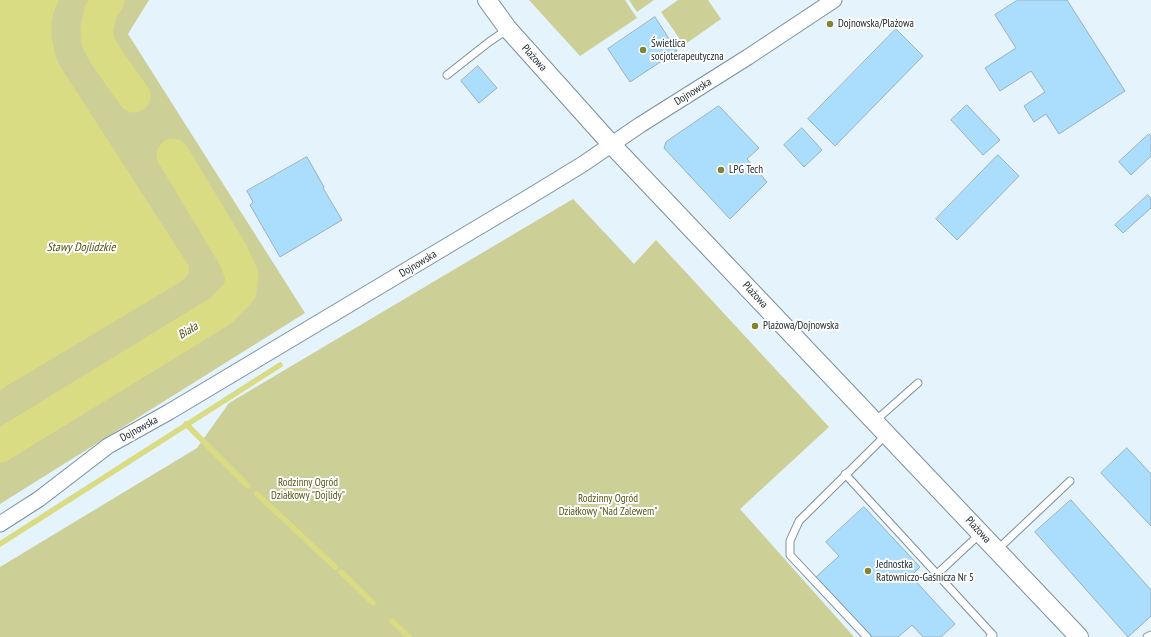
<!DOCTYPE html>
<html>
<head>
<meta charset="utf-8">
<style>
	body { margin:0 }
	canvas { display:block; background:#e4f3fc }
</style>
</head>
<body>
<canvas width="1151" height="637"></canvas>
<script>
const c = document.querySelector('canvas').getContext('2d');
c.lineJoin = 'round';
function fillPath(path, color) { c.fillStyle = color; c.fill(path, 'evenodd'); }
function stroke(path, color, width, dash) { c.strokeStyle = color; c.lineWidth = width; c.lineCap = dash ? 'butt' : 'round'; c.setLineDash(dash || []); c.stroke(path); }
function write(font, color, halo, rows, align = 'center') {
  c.font = font + ' "PT Sans Narrow",sans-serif'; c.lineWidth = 4; c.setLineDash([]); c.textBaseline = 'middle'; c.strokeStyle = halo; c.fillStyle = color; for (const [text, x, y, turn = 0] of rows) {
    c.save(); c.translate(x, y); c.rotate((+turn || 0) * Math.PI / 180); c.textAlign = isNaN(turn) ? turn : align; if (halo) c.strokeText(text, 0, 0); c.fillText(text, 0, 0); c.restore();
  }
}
fillPath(new Path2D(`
	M0,0H149L128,34L305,313L0,504Z
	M529,0H625L637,18L580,56Z
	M629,0H654L637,12Z
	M678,0H708L721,19L684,45L661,12Z
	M573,199L634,264L656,240L829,427L740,509L854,637H0V567L197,448L229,403Z`), '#cccf96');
fillPath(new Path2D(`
	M0,0H59C47,21 51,44 60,66L189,266C190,273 188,277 182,281L0,390Z`), '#d9dc83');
stroke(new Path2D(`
	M137,363L140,369
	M186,424L248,486
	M257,494L335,567
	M0,544L280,365
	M341,572L373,603
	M392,621L409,637`), '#d9dc83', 5.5);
stroke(new Path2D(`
	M108,0L100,13L97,29L98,42L105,55L134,96
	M0,446L222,310L240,291L242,275L232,253L173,155`), '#d9dc83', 33);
const building = new Path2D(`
	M1018,0H1067L1125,91L1059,134L1046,114L1034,122L1024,106L1045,92L1031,71L1000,91L985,68L1016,48L995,15Z
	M655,17L677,51L630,82L608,49Z
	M896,29L923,56L835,146L808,119Z
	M478,66L497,88L479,103L461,81Z
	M967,105L1000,140L983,155L951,120Z
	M719,106L759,148L747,159L767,182L730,219L664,148L666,142Z
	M802,128L822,150L804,167L784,145Z
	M1149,134L1151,136V156L1131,175L1119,162Z
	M998,155L1019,176L957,240L936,219Z
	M307,157L324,187L323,188L342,220L280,257L250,205L253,202L247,191Z
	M1148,195L1151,199V208L1123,233L1115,225Z
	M1127,448L1151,474V526L1101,473Z
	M1071,500L1151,590V616L1128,637L1035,532Z
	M864,507L920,567L911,576L955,624L941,637H923L912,625L898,637H872L816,577L839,556L826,542Z`);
fillPath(building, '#abdefc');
stroke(building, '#99b0be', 1);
const service = new Path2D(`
	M447,75L489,42L508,29
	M875,421L918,383
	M845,474L993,635L990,637
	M997,550L1070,481
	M937,574L981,533
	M867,637L790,555V541L799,521L887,434
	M1147,637L1151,635`);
const minor = new Path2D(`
	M0,524L39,499L108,446L169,412L529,197L583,164L640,125L748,57L834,0`);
const tertiary = new Path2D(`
	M487,0L508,29L612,145L1079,637`);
stroke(service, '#7a919e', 9);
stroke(minor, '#7a919e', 17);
stroke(tertiary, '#7a919e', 20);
stroke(service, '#fff', 7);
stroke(minor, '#fff', 15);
stroke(tertiary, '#fff', 18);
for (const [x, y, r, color] of [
	[830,24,4,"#82842e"],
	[643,50,4,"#82842e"],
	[721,170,4,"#82842e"],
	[755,326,4,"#82842e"],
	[868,571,4,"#82842e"]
]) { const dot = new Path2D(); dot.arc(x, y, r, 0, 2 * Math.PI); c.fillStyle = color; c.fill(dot); stroke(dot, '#fdfdfd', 1.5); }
write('11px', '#222c31', '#fdfdfd', [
	["Dojnowska/Plażowa",838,24],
	["Świetlica",651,44],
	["socjoterapeutyczna",651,57],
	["LPG Tech",729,170],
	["Plażowa/Dojnowska",763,326],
	["Jednostka",876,565],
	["Ratowniczo-Gaśnicza Nr 5",876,578]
], 'left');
write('11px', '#222c31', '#fdfdfd', [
	["Plażowa",534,58,48],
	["Dojnowska",693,92,-32],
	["Dojnowska",418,264,-31],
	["Plażowa",755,295,47],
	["Dojnowska",139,429,-29],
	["Plażowa",978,530,47]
]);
write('11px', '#565716', '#fdfdfd', [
	["Rodzinny Ogród",308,483],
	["Działkowy \"Dojlidy\"",308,496],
	["Rodzinny Ogród",608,499],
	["Działkowy \"Nad Zalewem\"",608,512]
]);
write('italic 12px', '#525310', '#fdfdfd', [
	["Stawy Dojlidzkie",81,248],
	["Biała",188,331,-31]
]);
</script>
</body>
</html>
